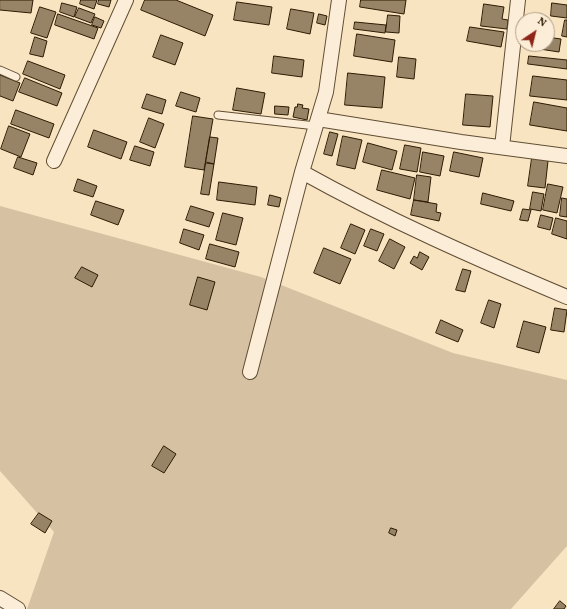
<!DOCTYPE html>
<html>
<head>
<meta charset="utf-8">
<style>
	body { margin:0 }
	#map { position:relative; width:567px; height:609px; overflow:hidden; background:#f9e4c2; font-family:Vollkorn,serif }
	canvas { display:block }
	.north { position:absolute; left:515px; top:12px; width:40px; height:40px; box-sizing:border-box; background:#fbedd7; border:1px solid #a99982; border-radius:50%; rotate:35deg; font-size:11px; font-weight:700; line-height:16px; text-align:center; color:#2d1b03 }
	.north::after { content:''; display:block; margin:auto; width:14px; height:18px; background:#8f2418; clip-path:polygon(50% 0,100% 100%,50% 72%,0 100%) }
</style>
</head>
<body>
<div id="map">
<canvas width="567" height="609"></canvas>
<div class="north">N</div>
</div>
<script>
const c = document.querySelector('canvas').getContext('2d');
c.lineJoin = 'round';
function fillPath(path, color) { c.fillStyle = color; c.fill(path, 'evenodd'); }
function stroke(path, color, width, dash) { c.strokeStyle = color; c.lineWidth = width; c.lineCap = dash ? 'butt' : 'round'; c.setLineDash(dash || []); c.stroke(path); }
fillPath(new Path2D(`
	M0,206L261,277L453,353L567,380V546L511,609H27L54,532L0,471Z`), '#d6c2a2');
const building = new Path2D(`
	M0,0H33L31,13L0,10Z
	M81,0H97L94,9L80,4Z
	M99,0H111L109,7L98,4Z
	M145,0H176L213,15L205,36L141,10Z
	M361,0H406L404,14L360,7Z
	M237,2L272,7L269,25L234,20Z
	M62,3L77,7L74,17L60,12Z
	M552,3L567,5V18L551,16Z
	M484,4L504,7L502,19L508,20L507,29L481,26Z
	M40,7L56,12L47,38L31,33Z
	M79,8L95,14L91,23L75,17Z
	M291,9L314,13L310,34L287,29Z
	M58,14L98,28L94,39L55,25Z
	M319,14L327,16L325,25L317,23Z
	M388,15L400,16L399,33L386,32Z
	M95,17L104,21L101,28L92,25Z
	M565,20H567V37L562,36Z
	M355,22L386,25L385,33L354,29Z
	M470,27L504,32L501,47L467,41Z
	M357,34L395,40L392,62L354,56Z
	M161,35L183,43L175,65L153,57Z
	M35,37L47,41L43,57L30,54Z
	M547,37L561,39L559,52L533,48L534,44H547Z
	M274,56L304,60L302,77L272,73Z
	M529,56L567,60V69L528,64Z
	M399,57L416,59L414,79L397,77Z
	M28,61L65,75L60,89L23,74Z
	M348,73L385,77L382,108L345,105Z
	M0,75L20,83L13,101L0,96Z
	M533,76L567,80V100L530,96Z
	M25,78L62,93L57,106L19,92Z
	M237,88L265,93L261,114L233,110Z
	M181,92L200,98L196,112L176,106Z
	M147,94L166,100L162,114L142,108Z
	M466,94L493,96L490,127L463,125Z
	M534,102L567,108V131L530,125Z
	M298,104L303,105L302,108L309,109L307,120L293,117L295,107H297Z
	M275,106L289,107L288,115L275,114Z
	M16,110L54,124L49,138L11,124Z
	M193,116L213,119L204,170L185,167Z
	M149,118L164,124L155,148L140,142Z
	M9,126L30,134L21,157L1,149Z
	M94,130L127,142L121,159L88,147Z
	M330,132L338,134L332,156L324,154Z
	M343,136L362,140L355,169L337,165Z
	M210,137L218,138L214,164L206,162Z
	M368,143L397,151L392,170L363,162Z
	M405,145L421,148L417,172L400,169Z
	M135,146L154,152L150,166L130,160Z
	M423,152L444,156L440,176L420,172Z
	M454,152L483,158L479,177L450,171Z
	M18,157L37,163L33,175L14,168Z
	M532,158L548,161L545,188L528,186Z
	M206,163L214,164L209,195L201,194Z
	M382,170L415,178L410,199L377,190Z
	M417,175L431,177L428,202L414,200Z
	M78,179L97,186L93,197L74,191Z
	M219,182L257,187L255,205L217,200Z
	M548,184L563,187L557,213L543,210Z
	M533,192L544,194L541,211L530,209Z
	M483,193L514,201L511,211L481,204Z
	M270,195L281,198L279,207L268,205Z
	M562,198L567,199V217L560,216Z
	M414,200L437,204L436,212L441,213L439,221L411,215Z
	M96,201L124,210L118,225L91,215Z
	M191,206L214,213L209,227L186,220Z
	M523,209L531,210L528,221L520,220Z
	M223,213L243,218L236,245L216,240Z
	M541,215L553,218L550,230L538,227Z
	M556,218L567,221V239L552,234Z
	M351,224L365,230L355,254L341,248Z
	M184,229L204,235L199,250L180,243Z
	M371,229L384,234L377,251L364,246Z
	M390,239L405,247L394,269L379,261Z
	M210,244L239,252L235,267L206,259Z
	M324,248L351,259L340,284L314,273Z
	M420,252L429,257L422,270L410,263L414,256L417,258Z
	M82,267L98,275L92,287L75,278Z
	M463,269L471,271L465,292L456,290Z
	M198,277L215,282L207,310L190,305Z
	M489,300L501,304L494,328L481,323Z
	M555,308L567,310L564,332L551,330Z
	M441,320L463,330L458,342L436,333Z
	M524,321L546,327L539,353L517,347Z
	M164,446L176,454L164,473L152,466Z
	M39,513L52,521L45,533L31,524Z
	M391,528L397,530L395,536L389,533Z
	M560,601L566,606L564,609H554Z`);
fillPath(building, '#978466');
stroke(building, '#2d1b03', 1);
const lane = new Path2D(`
	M0,70L16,77
	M218,115L316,126`);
const street = new Path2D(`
	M318,119L461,142L567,156
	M502,147L518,0
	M54,161L126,0
	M302,172C388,220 477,259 567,297
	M250,372L302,172L326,92L339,0
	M0,598L18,609`);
stroke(lane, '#604d33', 9);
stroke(street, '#604d33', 16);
stroke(lane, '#fbedd7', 7);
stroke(street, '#fbedd7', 14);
</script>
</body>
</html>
